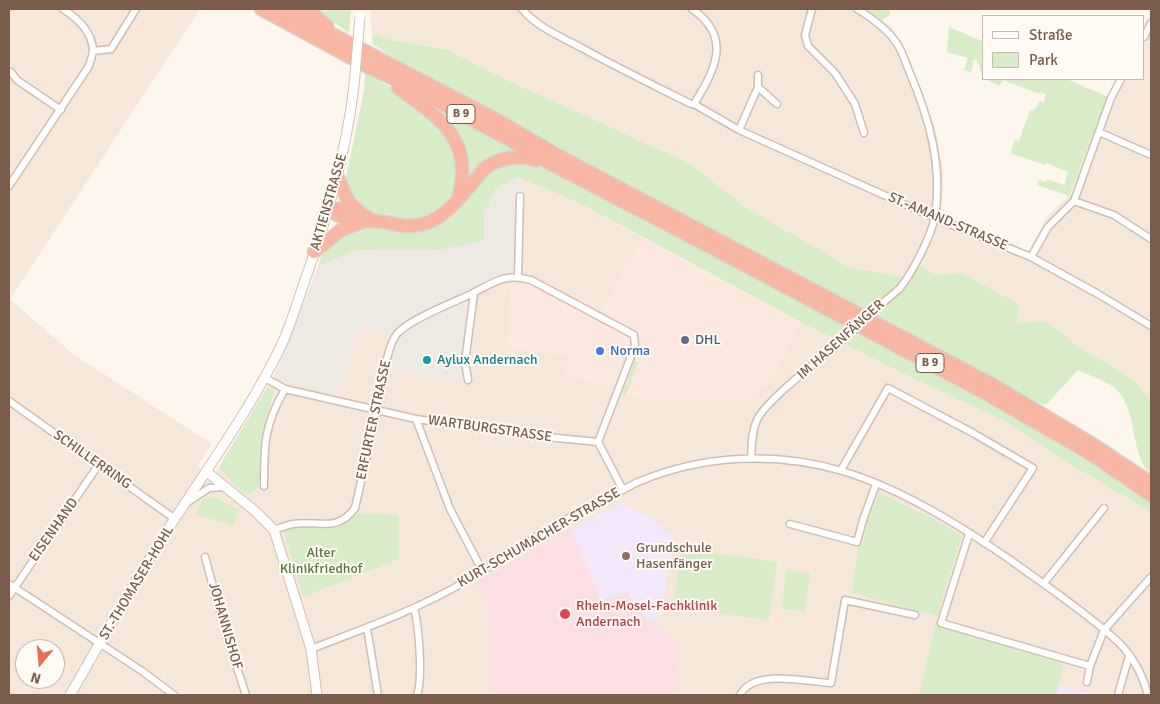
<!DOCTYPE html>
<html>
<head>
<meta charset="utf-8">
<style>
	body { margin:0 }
	#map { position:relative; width:1160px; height:704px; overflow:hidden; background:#fdf6ec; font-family:Signika,sans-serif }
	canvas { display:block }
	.frame { position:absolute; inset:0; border:10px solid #7a5c4d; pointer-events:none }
	.legend { position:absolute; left:982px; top:15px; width:162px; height:65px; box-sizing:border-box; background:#fffaf3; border:1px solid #cabbb1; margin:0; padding:6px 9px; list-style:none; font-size:15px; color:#7a5c4d }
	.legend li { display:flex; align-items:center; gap:10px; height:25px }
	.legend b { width:25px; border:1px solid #cabbb1 }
	.north { position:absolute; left:15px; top:639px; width:50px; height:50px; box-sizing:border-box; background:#fffaf3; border:1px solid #cabbb1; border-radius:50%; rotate:197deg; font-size:14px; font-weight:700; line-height:20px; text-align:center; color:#7a5c4d }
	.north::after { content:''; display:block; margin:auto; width:18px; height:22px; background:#e76f51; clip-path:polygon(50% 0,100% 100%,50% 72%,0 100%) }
</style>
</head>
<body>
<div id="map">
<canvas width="1160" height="704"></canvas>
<div class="frame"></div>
<ul class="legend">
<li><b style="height:6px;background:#fff"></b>Straße</li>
<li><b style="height:14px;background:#d8ecc9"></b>Park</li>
</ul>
<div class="north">N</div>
</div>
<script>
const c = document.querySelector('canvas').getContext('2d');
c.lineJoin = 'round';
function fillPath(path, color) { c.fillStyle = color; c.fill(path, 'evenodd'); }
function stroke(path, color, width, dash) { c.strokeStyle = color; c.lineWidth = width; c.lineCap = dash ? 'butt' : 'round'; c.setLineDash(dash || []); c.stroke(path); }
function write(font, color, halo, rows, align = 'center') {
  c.font = font + ' Signika,sans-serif'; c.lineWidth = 4; c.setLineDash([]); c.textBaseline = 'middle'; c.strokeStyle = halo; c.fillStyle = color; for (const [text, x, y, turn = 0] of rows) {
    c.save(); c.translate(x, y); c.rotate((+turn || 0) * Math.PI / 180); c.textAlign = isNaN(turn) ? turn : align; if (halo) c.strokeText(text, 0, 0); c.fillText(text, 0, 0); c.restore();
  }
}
fillPath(new Path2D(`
	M9,9H200L10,299L73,354L212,444L197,467L214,475L275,374L286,381L357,336L362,325L390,334L381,369L471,299L510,280L515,274L518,177L581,204L643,238L598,319L583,312L507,347L571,355L565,373L614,388L611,397L764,388L801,322L898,371L1006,422L1073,466L1151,512V695H1056L1058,685L935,625L919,695H9ZM25,649H55V679H25Z
	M370,9H864L892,27L935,126L943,171L941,214L1028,251L1049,214L1069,196L1108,97L1118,79H1144V31L1151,19V401L1134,380L1078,346L1050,324L1017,323L961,273L937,275L919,265L911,278L851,268L744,206L691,164L488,71L448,50L393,40L372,34Z`), '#f5e8da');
fillPath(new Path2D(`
	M643,238L801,322L764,388L743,402L611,397L613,388L565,373L571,355L507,347L511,280L527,282L598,319Z`), '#fde8e0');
fillPath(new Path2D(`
	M518,177L515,274L511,280L471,299L461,381L381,369L390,334L362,325L336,395L286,381L275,374L318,267L354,251L393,249L484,214L496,188Z`), '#efe9e4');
fillPath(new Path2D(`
	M621,503L656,521L673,536L663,604L657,619L649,622L633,605L627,592L601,601L570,529Z
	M1058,685L1094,695H1056Z`), '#f3e8fa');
fillPath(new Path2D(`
	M570,529L601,601L627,592L633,605L649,622L679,641L677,695H491L488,603L475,583Z`), '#fbdfe3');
fillPath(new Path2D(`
	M313,9H351L349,33L318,12Z
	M864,9H890V15L882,20Z
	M949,27L984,42V78L976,59L972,61L973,65L971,72L964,70L968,58L947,52Z
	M372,34L393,40L448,50L488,71L691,164L744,206L851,268L911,278L919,265L937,275L961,273L1019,304L1017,323L1042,321L1050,324L1078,346L1134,380L1151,401V474C1129,455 1139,411 1116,389C1110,383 1087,374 1078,370L1046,405L1028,401L876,318L411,70L373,44Z
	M365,72L416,103L455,145L461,179L451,202L431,218L403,222L372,213L361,208L346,190V177L364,91Z
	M985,79H1067L1108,97L1069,196L1037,185L1039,180L1046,182L1047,179L1064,185L1068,172L1046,163L1045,165L1010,153L1015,140L1019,141L1030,110L1034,111L1040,101L1044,102L1046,94L1040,92L1039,94L1003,80L999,86Z
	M427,103L520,152L467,185V174Z
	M524,160L541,165L677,237L704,247L1071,446L1151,500V512L1073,466L1006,422L898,371L801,322L581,204L518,177L496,188L484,214V241L438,250L393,249L354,251L318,267L321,255L335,238L364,225L413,230L487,171Z
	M634,361L638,362L626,396L622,395Z
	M268,386L274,390L261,439L259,486L248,495L232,483L219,467Z
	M880,493L930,517L962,536L937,616L852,593L859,543L863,544L867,521Z
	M215,497L239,510L233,525L196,515L204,498Z
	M354,513L399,515V559L303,597L283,530L294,526L339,525L349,519Z
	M681,549L777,562L769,620L673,607Z
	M786,570L810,573L805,611L782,609Z
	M935,625L1064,661L1056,695H919Z`), '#d8ecc9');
const street = new Path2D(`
	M522,9C537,27 561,37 582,48C618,68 655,86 691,104H694L739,130L935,218L1031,257L1098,294L1151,326
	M692,9C733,37 715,70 694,104
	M812,9L805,35L808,46L835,73L855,104L864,133
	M857,9C872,18 890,31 899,47C903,54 906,63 909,71C929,117 943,166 935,216C932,235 912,273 900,288C894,294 886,300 880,305
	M1144,37L1151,23
	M93,51L111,49L136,9
	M11,72L17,80L61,110
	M758,87L777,104
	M739,130L758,87V75
	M1099,132L1151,155
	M9,186L89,66C90,61 93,55 93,50C92,31 77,18 63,9
	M1074,201L1114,215L1151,239
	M1031,257L1048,227L1074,201L1111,98L1121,79
	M518,277L520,196
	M265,378L285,389L416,419L537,436L598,442
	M468,380L465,362L474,293
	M9,401L175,519
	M416,419L450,509L482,570
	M598,442L623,490
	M751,459C752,446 751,432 757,420C766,400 822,358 842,341
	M841,470L888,388L973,433L1033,468L984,543
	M264,486C264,445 264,425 285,389
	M188,502L209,488L226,487
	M790,524L857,542L863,520L876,484
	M274,530C280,528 287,525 293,524C319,520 337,533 355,508C362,476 370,443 377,411C381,393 386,346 397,334C407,321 451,303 467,296C493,284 502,272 531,280L634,335L635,346L598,442
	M969,534L941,623L1090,666L1104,630L1151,577
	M205,557L228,641L246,695
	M1044,583L1104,508
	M9,584L142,671L174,695
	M9,596L99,464
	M414,608C419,627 423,678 417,695
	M367,628L378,695
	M311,649C363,629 417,610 466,581C494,565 520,546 548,530C565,520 582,511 600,502C612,496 625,488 638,482C702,455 775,451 842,471C900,488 959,525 1009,559C1035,578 1062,596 1087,616C1100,626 1113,636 1124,648C1135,661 1144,679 1148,695
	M1087,682L1090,666
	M740,695C754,668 806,682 831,683L845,600L915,615
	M1118,695L1129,656`);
const secondary = new Path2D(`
	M207,472L255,511L274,530L311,649L317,695
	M70,695C104,636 137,577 174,520C211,463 251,408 281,346C290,327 296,306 303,286C326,221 346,155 354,86`);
const highway = new Path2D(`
	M261,9L370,68L407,85L508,139L551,164L703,243L985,393L1091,454L1151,495
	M284,9L495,119L557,155L991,384L1094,445L1151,483
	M306,9L327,26
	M398,88C438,117 474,139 459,195
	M338,178L348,201L359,212
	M327,209C342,220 357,221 374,221C387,221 399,227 412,226C446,224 464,191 485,168C502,157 517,155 536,160
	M327,209C344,207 357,211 371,219
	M314,252L341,230L362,222`);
stroke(street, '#d1beb0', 9);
stroke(secondary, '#d6c0b0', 11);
stroke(highway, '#dad1cd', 15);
stroke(street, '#fff', 6);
stroke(secondary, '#fff', 9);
stroke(highway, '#f7b7a3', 12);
const streetBridge = new Path2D(`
	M842,341L880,305`);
const secondaryBridge = new Path2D(`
	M354,86L360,17`);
stroke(streetBridge, '#d1beb0', 9, []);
stroke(secondaryBridge, '#d6c0b0', 11, []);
stroke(streetBridge, '#fff', 6);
stroke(secondaryBridge, '#fff', 9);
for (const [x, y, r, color] of [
	[685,340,5,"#5c6f8a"],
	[600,351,5,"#3f7fe0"],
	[427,360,5,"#0f9aa8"],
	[626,556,5,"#8d6e63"],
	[565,614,6,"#e0444e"]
]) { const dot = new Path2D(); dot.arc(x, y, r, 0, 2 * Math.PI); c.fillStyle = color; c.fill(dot); stroke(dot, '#fffaf3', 2); }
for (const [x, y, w] of [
	[461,114,28],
	[930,363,28]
]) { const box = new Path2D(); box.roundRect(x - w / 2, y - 9.5, w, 19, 4); c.fillStyle = '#fffaf3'; c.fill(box); stroke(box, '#7a5c4d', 1); }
write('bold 12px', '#7a5c4d', null, [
	["B 9",461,114],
	["B 9",930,363]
]);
write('14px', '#7a5c4d', '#fffaf3', [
	["AKTIENSTRASSE",329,202,-74],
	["ST.-AMAND-STRASSE",948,222,23],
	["IM HASENFÄNGER",841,340,-42],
	["ERFURTER STRASSE",374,420,-78],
	["WARTBURGSTRASSE",490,429,8],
	["SCHILLERRING",92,460,35],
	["EISENHAND",54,530,-55],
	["KURT-SCHUMACHER-STRASSE",539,538,-30],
	["ST.-THOMASER-HOHL",137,583,-59],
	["JOHANNISHOF",225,626,74]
]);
write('14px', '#4e5e75', '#fffaf3', [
	["DHL",695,340]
], 'left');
write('14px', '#366cbe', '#fffaf3', [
	["Norma",610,351]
], 'left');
write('14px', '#0d838f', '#fffaf3', [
	["Aylux Andernach",437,360]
], 'left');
write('14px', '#785e54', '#fffaf3', [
	["Grundschule",636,548],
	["Hasenfänger",636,564]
], 'left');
write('14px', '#537a41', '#fffaf3', [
	["Alter",321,553],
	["Klinikfriedhof",321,569]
]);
write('14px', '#be3a42', '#fffaf3', [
	["Rhein-Mosel-Fachklinik",576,606],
	["Andernach",576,622]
], 'left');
</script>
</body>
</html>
